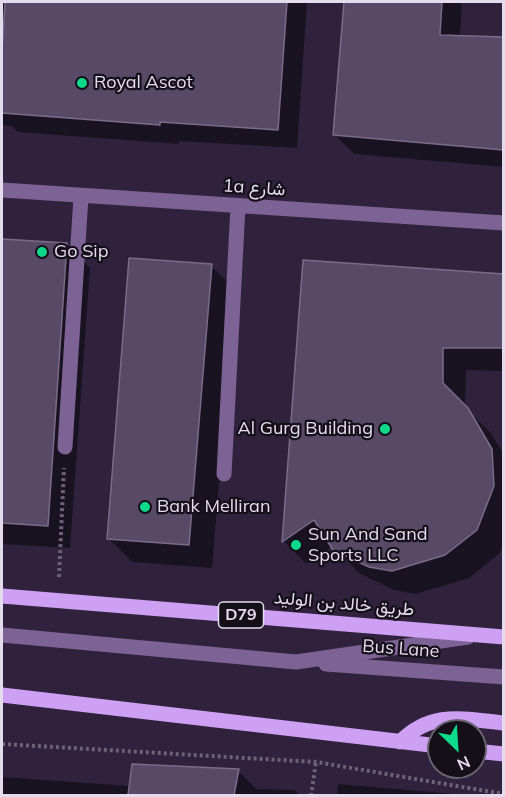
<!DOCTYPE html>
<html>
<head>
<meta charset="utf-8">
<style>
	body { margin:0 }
	#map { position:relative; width:505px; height:797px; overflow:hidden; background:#30223c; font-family:Mulish,sans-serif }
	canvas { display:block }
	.frame { position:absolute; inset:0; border:3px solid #e4dced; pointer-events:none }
	.north { position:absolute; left:427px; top:719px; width:60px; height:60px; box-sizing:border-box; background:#150f1a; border:2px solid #68616e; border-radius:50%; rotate:155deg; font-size:16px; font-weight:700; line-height:24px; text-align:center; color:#e4dced }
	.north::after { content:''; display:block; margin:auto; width:21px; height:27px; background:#0dd98a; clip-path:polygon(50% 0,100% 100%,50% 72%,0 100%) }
</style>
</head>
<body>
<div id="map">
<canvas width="505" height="797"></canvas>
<div class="frame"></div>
<div class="north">N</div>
</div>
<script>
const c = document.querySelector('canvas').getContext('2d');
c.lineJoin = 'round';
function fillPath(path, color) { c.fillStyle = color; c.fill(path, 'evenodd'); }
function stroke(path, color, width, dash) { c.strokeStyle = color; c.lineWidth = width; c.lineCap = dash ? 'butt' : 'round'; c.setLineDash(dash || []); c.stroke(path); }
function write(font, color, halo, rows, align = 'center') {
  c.font = font + ' Mulish,Vazirmatn,sans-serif'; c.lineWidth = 4.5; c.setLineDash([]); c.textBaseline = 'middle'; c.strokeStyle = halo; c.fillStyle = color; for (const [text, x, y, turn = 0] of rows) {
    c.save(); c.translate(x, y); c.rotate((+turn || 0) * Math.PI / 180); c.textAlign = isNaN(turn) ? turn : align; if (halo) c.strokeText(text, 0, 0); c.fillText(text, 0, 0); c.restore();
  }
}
fillPath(new Path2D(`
	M2,2H307L297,148L179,141V144L18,132L12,126L2,125Z
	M346,2H462L460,37L504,39V167L354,154L335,135Z
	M2,240L67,244L90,268L70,548L2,544Z
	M304,261L504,276V371L466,370L465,408L491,433L504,455V544L500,553L469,578L416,594L394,590L359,573L333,546L306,564L284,541Z
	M211,266L235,289L212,568L132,562L108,538Z
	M238,771L256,789L295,790L300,796H2V777L130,786Z
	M338,784L476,796H337Z`), '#0007');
const building = new Path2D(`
	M5,2H287L278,130L160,122V125L2,113V52Z
	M344,2H442L440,35L504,37V150L333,135Z
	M2,239L67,243L48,526L2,523Z
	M129,258L212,264L189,545L107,539Z
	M303,260L504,274V348H443V383L468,408L492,449L494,486L477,530L445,555L392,571L369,567L333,550L314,520L282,542Z
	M132,764L239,769L234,795H128Z`);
fillPath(building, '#584a66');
stroke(building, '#7b6b89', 1.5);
stroke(new Path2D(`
	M59,577L64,468
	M2,744L316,762L504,794
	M311,796L316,762`), '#6d6178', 4, [3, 3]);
stroke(new Path2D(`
	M2,190L504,223
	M65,447L81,197
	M224,474L238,206
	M2,635L296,662L468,637
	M326,664L504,677`), '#7d6295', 15);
stroke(new Path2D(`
	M2,596L504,637
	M2,695L439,746
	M400,742C432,710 463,719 504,723
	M475,751L504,754`), '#cda0f4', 15);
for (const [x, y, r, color] of [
	[82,83,6,"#0dd98a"],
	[42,252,6,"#0dd98a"],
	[385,429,6,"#0dd98a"],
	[145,507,6,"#0dd98a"],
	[296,545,6,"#0dd98a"]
]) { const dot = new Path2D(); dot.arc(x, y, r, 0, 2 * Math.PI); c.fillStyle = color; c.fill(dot); stroke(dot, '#150f1a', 2); }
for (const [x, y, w] of [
	[241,615,45]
]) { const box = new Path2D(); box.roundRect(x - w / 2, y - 13, w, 26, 4.5); c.fillStyle = '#150f1a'; c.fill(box); stroke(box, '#e4dced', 1.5); }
write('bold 16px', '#e4dced', null, [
	["D79",241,615]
]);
write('18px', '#e4dced', '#150f1a', [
	["Royal Ascot",94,83],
	["Go Sip",54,252],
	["Al Gurg Building",373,429,"right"],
	["Bank Melliran",157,507],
	["Sun And Sand",308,535],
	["Sports LLC",308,556]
], 'left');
write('18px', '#e4dced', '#150f1a', [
	["1a شارع",254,188,4],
	["طريق خالد بن الوليد",344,604,5],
	["Bus Lane",401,649,4]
]);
</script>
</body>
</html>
